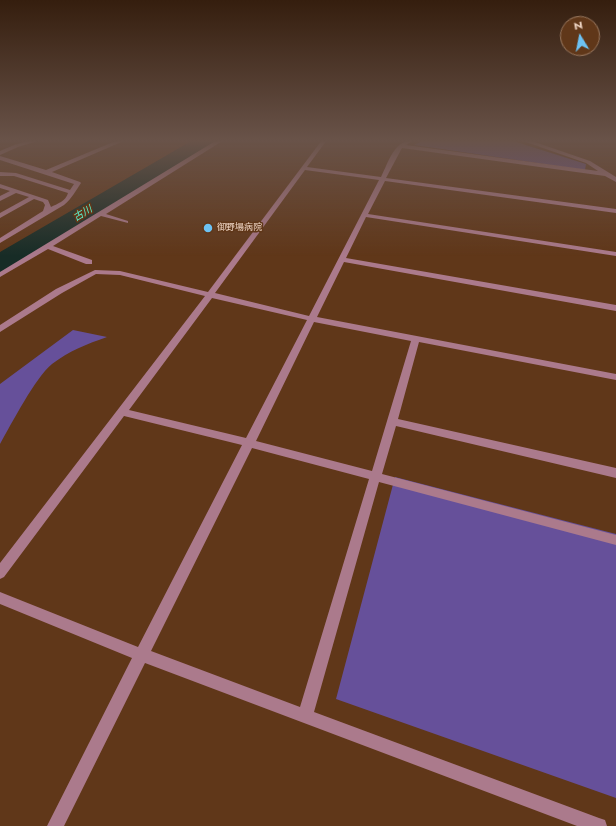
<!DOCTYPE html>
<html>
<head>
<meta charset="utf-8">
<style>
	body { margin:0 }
	#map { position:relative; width:616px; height:826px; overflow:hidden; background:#603719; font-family:Jost,sans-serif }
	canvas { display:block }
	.north { position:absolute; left:560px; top:16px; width:40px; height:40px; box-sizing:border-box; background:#603719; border:1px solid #99775e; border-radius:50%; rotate:350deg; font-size:11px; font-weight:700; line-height:16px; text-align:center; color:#efd6c5 }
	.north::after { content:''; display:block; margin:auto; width:14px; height:18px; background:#6dc2f3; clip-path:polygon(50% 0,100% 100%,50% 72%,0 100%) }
</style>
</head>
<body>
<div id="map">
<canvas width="616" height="826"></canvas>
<div class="north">N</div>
</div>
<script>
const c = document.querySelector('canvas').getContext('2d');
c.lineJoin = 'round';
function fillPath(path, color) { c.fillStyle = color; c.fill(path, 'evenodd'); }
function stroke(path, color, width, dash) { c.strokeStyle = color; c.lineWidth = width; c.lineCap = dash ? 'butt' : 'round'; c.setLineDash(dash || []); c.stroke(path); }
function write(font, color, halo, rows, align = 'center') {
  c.font = font + ' Jost,"Noto Sans JP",sans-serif'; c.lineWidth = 3; c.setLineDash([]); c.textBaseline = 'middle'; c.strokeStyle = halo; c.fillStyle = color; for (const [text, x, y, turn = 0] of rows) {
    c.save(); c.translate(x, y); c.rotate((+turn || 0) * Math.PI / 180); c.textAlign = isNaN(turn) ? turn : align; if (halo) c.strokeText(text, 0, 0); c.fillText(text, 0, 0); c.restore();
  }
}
fillPath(new Path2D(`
	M424,140H510L586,164L585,170L414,145Z
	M73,330L107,337C87,344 69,351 52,364C35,378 12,423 0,444V384Z
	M395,477L616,534V798L336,699Z`), '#66509a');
fillPath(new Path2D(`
	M193,140H217L215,144L33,254L10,270L0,272V252Z`), '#172c26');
fillPath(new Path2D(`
	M31,140H41L18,147L0,155V151L14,145Z
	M118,140H126L52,172L80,182L81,183C75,192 72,198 64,205L0,243V238L43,211L45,205L43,202L34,199L0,218V213L29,197L16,193L0,201V196L10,191L0,188V184L48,200L51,207C57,204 66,201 68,193L14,176H0V172L16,173L70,190L74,184L0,160V156L46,170Z
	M217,140H224L106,214L128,221V223L101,216L53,246L92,260V264H86L48,249L0,277V272Z
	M322,140H327L307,167L381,177C389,161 394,140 414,140L406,145L598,171L586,163L520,140H529L590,161L616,177V182L605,176L402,148L386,178L616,209V213L385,181L368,214L616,252V256L366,217L346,258L616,305V311L344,262L317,317L616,374V380L419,342L398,419L616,468V478L396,426L382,474L616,535V545L379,482L314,712L599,818L605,820L607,826H577L145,663L64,826H47L132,658L0,604V592L138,647L242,445L124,416L4,577L0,579V563L205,296L120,275L96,274L62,293L0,332V325L56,289L95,270L120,271L208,292ZM305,170L379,180L309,316L215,293ZM212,298L307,320L246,438L129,410ZM314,322L411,341L372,471L256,441ZM252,448L369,479L300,707L151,651Z`), '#ab7a8c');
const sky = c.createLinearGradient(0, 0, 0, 256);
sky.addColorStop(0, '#351e0e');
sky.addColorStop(0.55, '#695349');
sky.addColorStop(1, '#69534900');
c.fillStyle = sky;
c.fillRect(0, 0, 616, 256);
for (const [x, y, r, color] of [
	[208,228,5,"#6dc2f3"]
]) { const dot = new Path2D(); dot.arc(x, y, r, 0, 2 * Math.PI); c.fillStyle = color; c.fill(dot); stroke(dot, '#603719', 1.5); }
write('9px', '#efd6c5', '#603719', [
	["御野場病院",217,228]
], 'left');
write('italic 10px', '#57f5d3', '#603719', [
	["古川",83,214,-31]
]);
</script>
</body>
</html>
